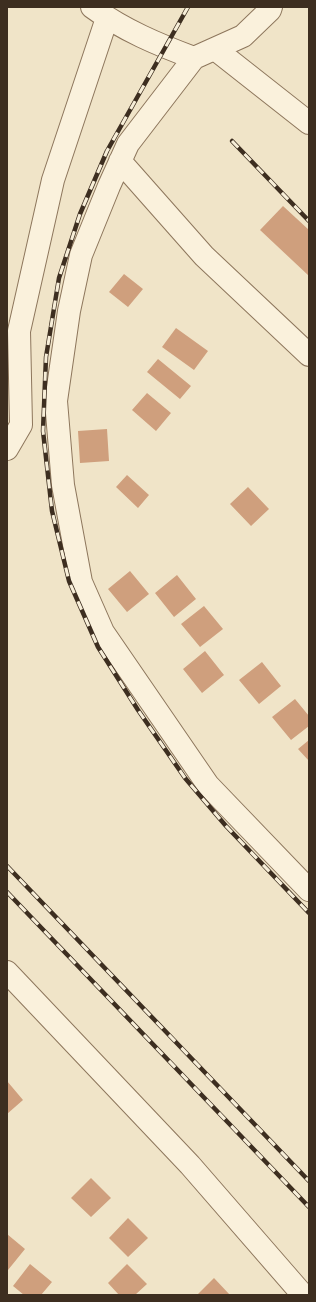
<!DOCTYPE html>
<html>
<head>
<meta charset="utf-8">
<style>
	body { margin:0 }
	#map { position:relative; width:316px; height:1302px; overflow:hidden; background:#f0e4c8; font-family:"PT Serif",serif }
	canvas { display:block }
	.frame { position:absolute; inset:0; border:8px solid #3d2e20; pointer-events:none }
</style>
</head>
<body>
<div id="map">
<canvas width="316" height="1302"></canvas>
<div class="frame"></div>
</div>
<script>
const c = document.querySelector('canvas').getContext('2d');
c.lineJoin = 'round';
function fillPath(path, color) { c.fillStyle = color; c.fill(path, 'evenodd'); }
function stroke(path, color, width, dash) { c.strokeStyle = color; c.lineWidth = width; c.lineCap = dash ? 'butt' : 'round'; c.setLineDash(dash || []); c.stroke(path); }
fillPath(new Path2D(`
	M283,206L309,230V276L260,230Z
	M124,274L143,289L128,307L109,292Z
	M176,328L208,351L194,370L162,347Z
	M158,359L191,386L180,399L147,372Z
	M147,393L171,413L156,431L132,410Z
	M107,429L109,461L80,463L78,431Z
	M127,475L149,495L138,508L116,487Z
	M248,487L269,509L251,526L230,504Z
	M130,571L149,594L127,612L108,589Z
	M177,575L196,599L174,617L155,593Z
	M204,606L223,629L200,647L181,624Z
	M205,651L224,675L202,693L183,669Z
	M262,662L281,686L259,704L239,680Z
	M295,699L309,716V726L291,740L272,717Z
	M309,740V761L298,749Z
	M7,1081L23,1100L7,1114Z
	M91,1178L111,1198L91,1217L71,1198Z
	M128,1218L148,1238L128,1257L109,1238Z
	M7,1234L25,1249L8,1270H7Z
	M30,1264L52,1282L41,1295H24L13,1286Z
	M127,1264L147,1284L135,1295H119L108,1283Z
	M214,1278L230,1295H197Z`), '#cf9f7d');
const minor = new Path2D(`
	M92,7C123,30 159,45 194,58L243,36L270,10L271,7
	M215,49L309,123
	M194,58L128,144L109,186L81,255L69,311L56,401L63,485L81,582L103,632L208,785L309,890
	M120,161L204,256L309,355
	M7,449L21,425L19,331L53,180L107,18
	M7,972L190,1165L303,1295`);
stroke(minor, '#8d765c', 24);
stroke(minor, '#faf1dc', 22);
const rail = new Path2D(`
	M188,7L107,151L80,214L59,278L46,357L43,431L52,511L69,581L98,647L138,710L185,778L226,826L309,913
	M232,141L309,221
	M7,866L309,1181
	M7,892L309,1207`);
stroke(rail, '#3d2e20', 4.5);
stroke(rail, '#f7eed8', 3, [9]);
</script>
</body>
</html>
